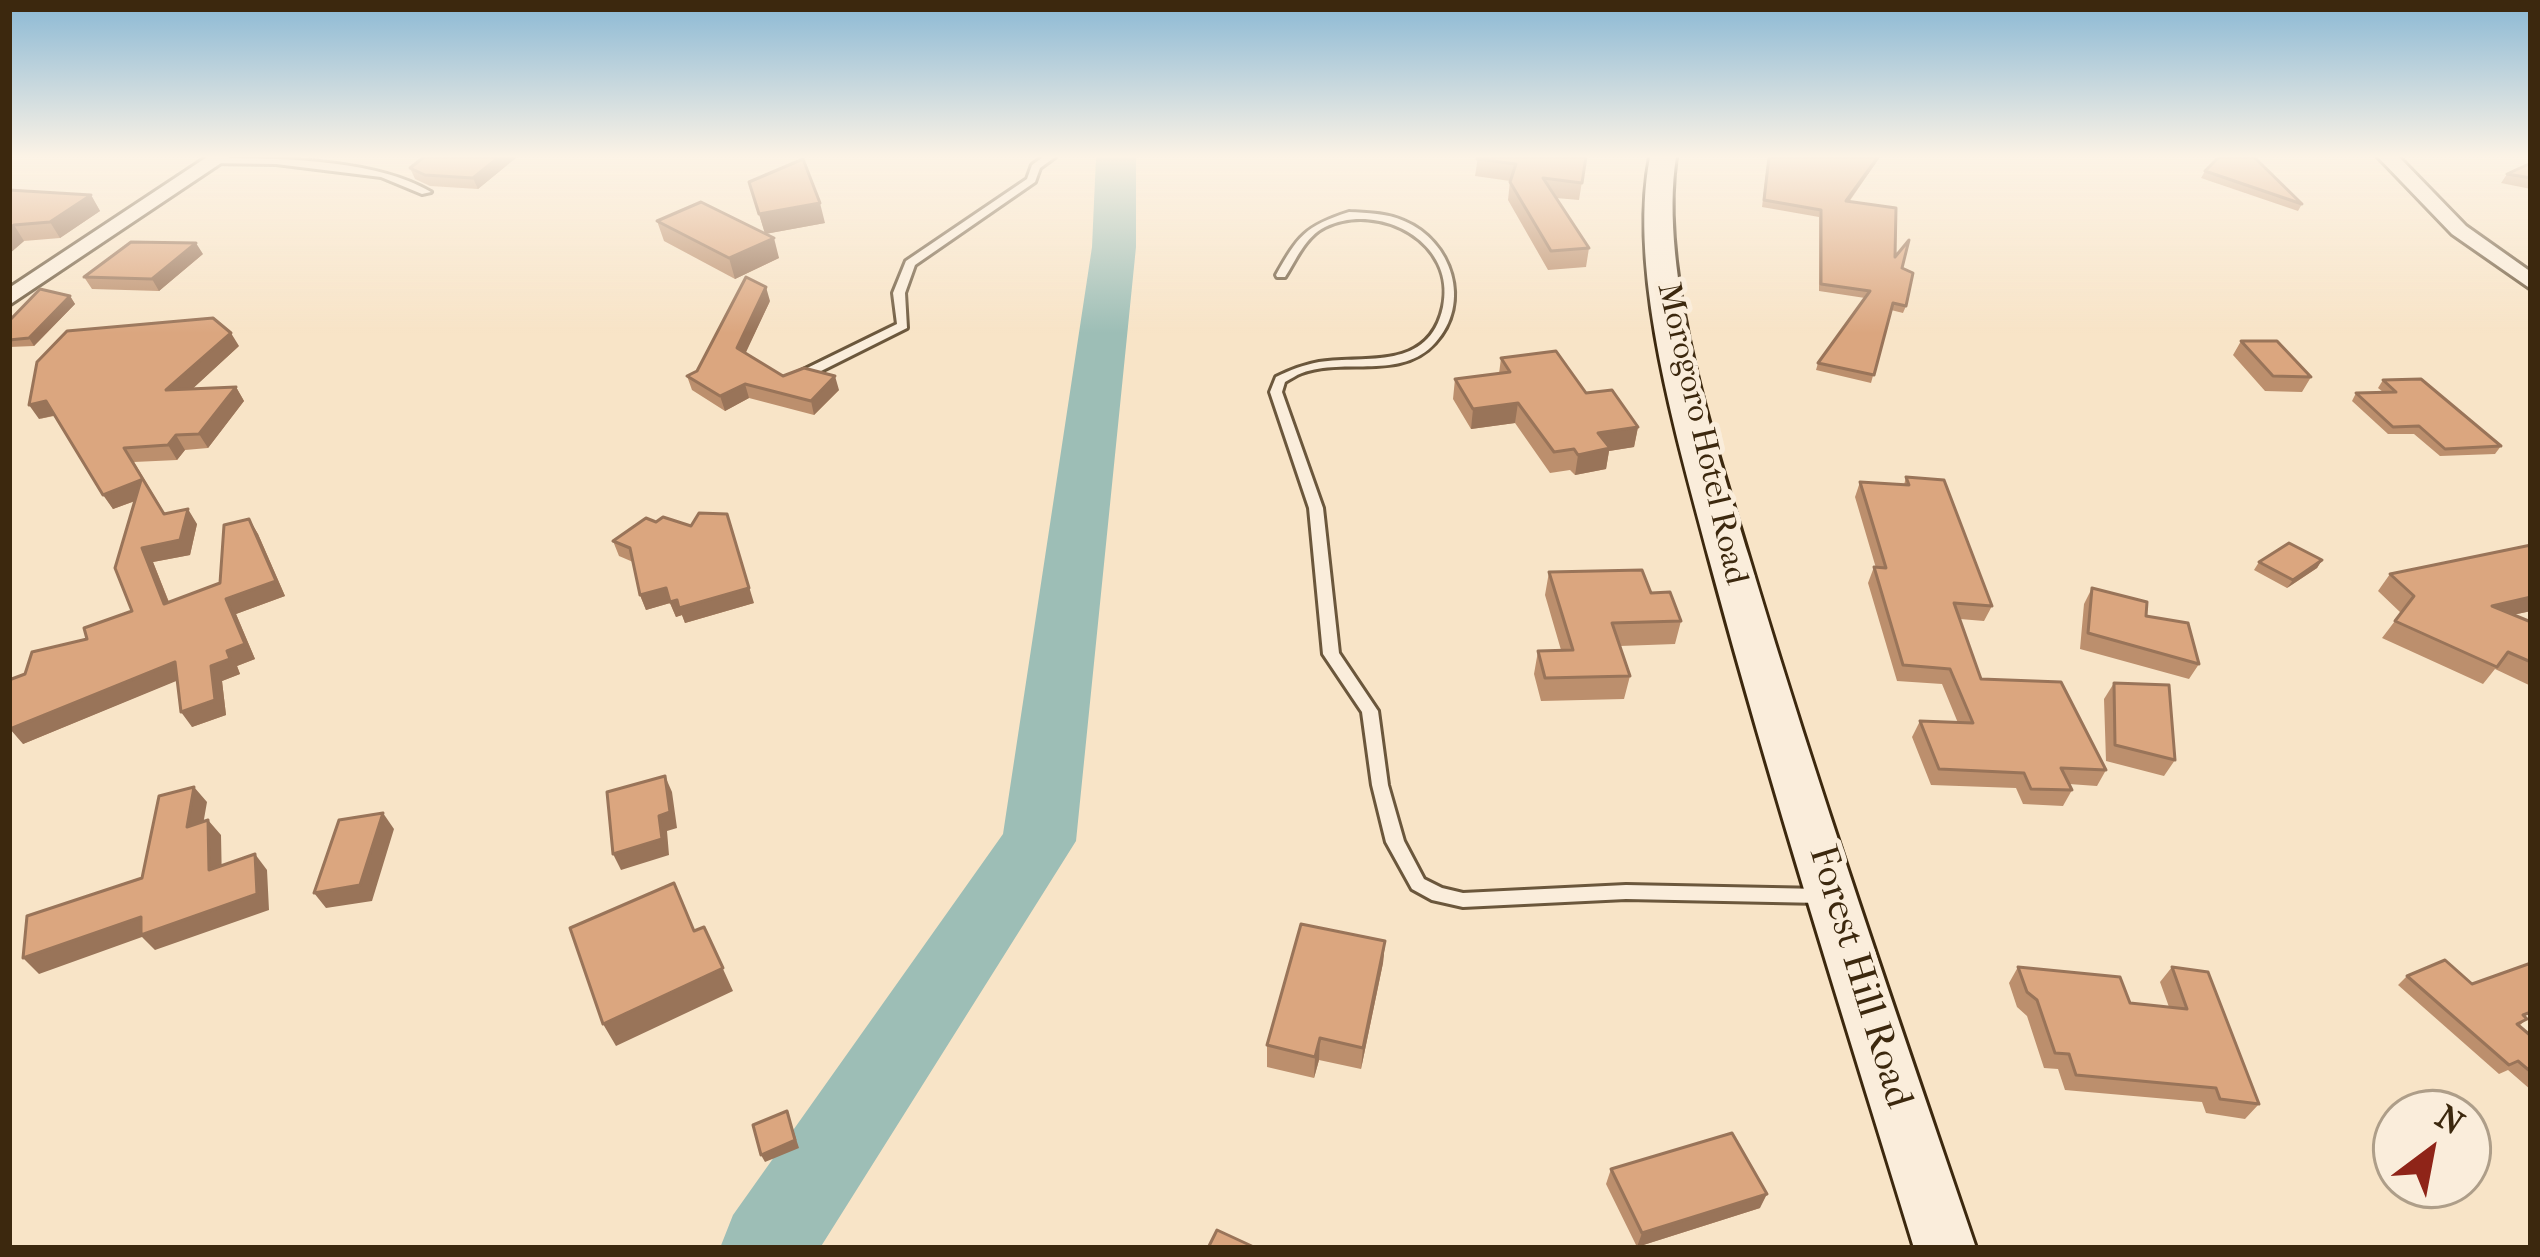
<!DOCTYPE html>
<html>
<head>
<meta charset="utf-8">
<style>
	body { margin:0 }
	#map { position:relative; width:2540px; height:1257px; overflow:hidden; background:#f8e4c7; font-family:"IM FELL French Canon",serif }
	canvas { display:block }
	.frame { position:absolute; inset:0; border:12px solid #3c280e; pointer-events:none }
	.north { position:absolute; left:2372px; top:1089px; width:120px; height:120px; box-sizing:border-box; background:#faeddb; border:3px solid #ae9e89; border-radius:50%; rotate:32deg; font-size:33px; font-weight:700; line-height:48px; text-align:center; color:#3c280e }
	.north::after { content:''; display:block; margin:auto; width:42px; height:54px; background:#8f2418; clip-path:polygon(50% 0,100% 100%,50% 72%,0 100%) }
</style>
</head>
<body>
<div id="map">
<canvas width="2540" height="1257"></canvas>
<div class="frame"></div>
<div class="north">N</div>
</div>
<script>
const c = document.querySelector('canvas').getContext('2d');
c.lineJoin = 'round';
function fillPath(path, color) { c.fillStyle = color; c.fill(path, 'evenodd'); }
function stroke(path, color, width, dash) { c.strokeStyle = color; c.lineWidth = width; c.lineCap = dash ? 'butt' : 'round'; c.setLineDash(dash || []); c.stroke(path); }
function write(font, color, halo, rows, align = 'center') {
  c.font = font + ' "IM FELL French Canon",serif'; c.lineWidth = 10; c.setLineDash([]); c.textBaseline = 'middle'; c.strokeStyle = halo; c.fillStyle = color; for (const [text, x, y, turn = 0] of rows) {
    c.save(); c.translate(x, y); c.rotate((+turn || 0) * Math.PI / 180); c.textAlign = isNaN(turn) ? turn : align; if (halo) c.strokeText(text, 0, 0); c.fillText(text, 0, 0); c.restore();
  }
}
fillPath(new Path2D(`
	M1096,157H1136V247L1076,841L820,1248H720L733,1215L1003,834L1092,247Z`), '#9dbeb6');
const lane = new Path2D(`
	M1043,157H1055L1040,168L1035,182L915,265L905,293L907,328L803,380H795V374L897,324L893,293L906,261L1027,179L1032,165Z
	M214,158C278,158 376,159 431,192L422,194L381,177L276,164L211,163L209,161Z
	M1349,212C1368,213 1386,213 1404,221C1452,241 1472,303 1435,343C1401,381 1345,357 1302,373C1296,375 1291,379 1285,382L1282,392L1323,508L1339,653L1378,711L1388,785L1404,841L1424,879L1442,888L1463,893L1626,885L1821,889L1827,891L1830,896L1827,901L1821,903L1626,899L1463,907L1432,900L1412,889L1386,842L1372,785L1362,712L1323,654L1309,508L1270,392L1276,377C1290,370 1303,365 1319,362C1367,355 1429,371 1443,307C1457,242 1379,201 1325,227C1305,237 1296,260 1285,277H1277L1276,275C1298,236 1305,226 1349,212Z`);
const street = new Path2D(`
	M207,157H230L9,305V288Z
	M2378,157H2399L2466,226L2531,272V289L2452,234Z`);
const secondary = new Path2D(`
	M1650,157H1676C1658,273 1715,443 1749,557C1818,789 1898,1018 1976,1248H1914C1844,1019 1771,790 1709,559C1679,444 1627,273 1650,157Z`);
stroke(lane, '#6b573c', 6);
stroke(street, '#6b573c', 6);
stroke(secondary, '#3c280e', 6);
fillPath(lane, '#faeddb');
fillPath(street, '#faeddb');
fillPath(secondary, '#faeddb');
fillPath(new Path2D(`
	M424,157H517L478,189L430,186L415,179L410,168Z
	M1478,157H1586L1579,200L1556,198L1589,248L1586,267L1548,270L1508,200L1510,181L1475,176Z
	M1768,157H1880L1849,202L1902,268L1906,306L1903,313L1891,310L1871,383L1816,370L1818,363L1865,298L1819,291V217L1762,207Z
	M2531,163V189L2501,183L2507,174Z
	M2205,171L2302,204L2298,211L2201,178Z
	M749,182L825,223L765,234L779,258L735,279L664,241L657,221L765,233Z
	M9,190L91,195L100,211L60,238L24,241L9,254Z
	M203,254L159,291L92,289L84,277Z
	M70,296L75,304L34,346L9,347V321Z
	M770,301L745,353L783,376L839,390L814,415L749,398L725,411L692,390L687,376L697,371Z
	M2241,341L2311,377L2302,392L2265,391L2233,355Z
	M239,346L192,389L236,387L244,401L208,448L185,450L177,460L134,462L165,514L197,524L190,555L153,562L169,602L220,583L249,519L258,534L285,596L236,614L255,659L237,666L240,674L222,681L226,715L192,727L177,680L23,744L25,674L87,639L132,611L135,501L113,509L54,416L39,419Z
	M1501,358L1586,393L1638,427L1634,447L1609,451L1606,469L1575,475L1570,470L1550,473L1515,423L1471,429L1453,399L1455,379L1499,374Z
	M2383,380L2501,446L2495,454L2440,456L2414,434H2388L2352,401L2356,393L2383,392L2378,388Z
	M1906,477L1992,606L1984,621L1960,619L1981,679L2106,770L2097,786L2069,784L2072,790L2063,806L2023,804L2016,788L1931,785L1912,737L1920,721L1958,723L1942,684L1897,681L1868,583L1874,567L1876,568L1855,497L1860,482L1904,485Z
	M613,541L754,603L685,623L682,615L676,617L670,603L646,610L640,595L633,562L619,556Z
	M2531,545V611L2513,615L2531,622V686L2495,669L2483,684L2382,638L2401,613L2378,591L2390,574Z
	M2322,560L2317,568L2287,588L2254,570L2259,562Z
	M1549,572L1651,593L1681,621L1675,644L1620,646L1630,676L1624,699L1541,701L1534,674L1538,651L1561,650L1545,595Z
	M2092,588L2146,616L2199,664L2189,679L2080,649L2084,604Z
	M2114,683L2175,760L2164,776L2106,761L2104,699Z
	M1385,941L1383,963L1361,1069L1319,1060L1314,1078L1267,1067V1045Z
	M2018,967L2130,1003L2169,1007L2160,982L2172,967L2259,1104L2245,1119L2206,1113L2202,1102L2065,1090L2058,1069L2044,1068L2027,1016L2017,1007L2009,983Z
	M2407,976L2472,984L2527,1019L2519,1026L2531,1036V1090L2508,1070L2499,1074L2398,985Z
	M1611,1169L1760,1208L1637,1247L1606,1184Z`), '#bc8f6d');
fillPath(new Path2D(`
	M499,157H517L478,189L473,178Z
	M1878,157H1880L1844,208L1846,201Z
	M91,195L100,211L60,238L50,222Z
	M820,203L825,223L765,234L759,214Z
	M14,225L24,241L9,254V229Z
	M774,238L779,258L735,279L729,258Z
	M196,243L203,254L159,291L152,279Z
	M766,287L770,301L741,363L737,348Z
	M70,296L75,304L34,346L29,338Z
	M231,333L239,346L175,405L166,390Z
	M835,376L839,390L814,415L811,401Z
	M745,384L749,398L725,411L720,396Z
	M236,387L244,401L208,448L199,434Z
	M46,401L56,415L39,419L29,405Z
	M1518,403L1515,423L1471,429L1473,409Z
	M1638,427L1634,447L1609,451L1606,469L1575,475L1578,455L1598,433Z
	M176,435L185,450L177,460L168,445Z
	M141,480L151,495L113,509L103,495Z
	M188,509L197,524L190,555L153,562L175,618L164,604L142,548Z
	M727,514L754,603L685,623L682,615L676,617L670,603L646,610L640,595Z
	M249,519L258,534L285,596L236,614L255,659L237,666L240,674L222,681L226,715L192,727L181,712L211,666L227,651L226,599Z
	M2322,560L2317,568L2287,588L2293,580Z
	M2531,597V611L2479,622L2492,606Z
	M175,662L186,677L23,744L10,729Z
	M665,776L672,792L677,828L667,831L669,855L621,870L613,854L659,816Z
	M194,787L207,802L200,842L187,827Z
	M383,813L394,829L372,901L326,908L314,893Z
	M208,820L221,835L222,885L209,870Z
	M255,854L267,870L269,910L155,950L142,937L39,974L23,958Z
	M704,927L733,991L616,1046L603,1024Z
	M1385,941L1383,963L1361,1069L1363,1048Z
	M1320,1038L1319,1060L1314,1078L1315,1057Z
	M787,1111L799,1148L765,1162L761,1155Z
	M1767,1194L1760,1208L1637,1247L1642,1233Z`), '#997459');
const building = new Path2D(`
	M424,157H499L473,178L425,175L410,168Z
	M1478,157H1586L1582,183L1543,178L1589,248L1551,251L1510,182L1516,164L1477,159Z
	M1769,157H1878L1846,201L1896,208L1895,257L1909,240L1902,268L1913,273L1906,306L1893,303L1874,375L1818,363L1870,291L1821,284V210L1764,200Z
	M2219,157H2254L2302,204L2205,171Z
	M803,159L820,203L759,214L749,182Z
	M2531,163V178L2507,174Z
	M9,190L91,195L50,222L14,225L9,229Z
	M701,202L774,238L729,258L657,221Z
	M131,242L196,243L152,279L84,277Z
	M746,277L766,287L737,348L783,376L804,368L835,376L811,401L745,384L720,396L687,376L697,371Z
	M40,289L70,296L29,338L9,340V321Z
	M213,318L231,333L166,390L236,387L199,434L176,435L168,445L124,448L164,514L188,509L180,540L142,548L164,604L220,583L224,525L249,519L276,581L226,599L245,644L227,651L230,659L211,666L215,700L181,712L175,662L10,729L9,680L25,674L32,652L87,639L84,628L132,611L115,568L141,480L103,495L46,401L29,405L37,362L67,331Z
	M2241,341H2277L2311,377L2273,376Z
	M1556,351L1586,393L1612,390L1638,427L1598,433L1610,448L1578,455L1574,449L1554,452L1518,403L1473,409L1455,379L1510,372L1501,358Z
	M2421,379L2501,446L2445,449L2419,426L2393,427L2356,393L2396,392L2383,380Z
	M1906,477L1944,480L1992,606L1954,603L1981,679L2061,682L2106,770L2061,768L2072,790L2031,789L2024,773L1939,769L1920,721L1973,723L1950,669L1903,665L1874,567L1886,568L1860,482L1909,485Z
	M699,513L727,514L749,588L679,608L677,600L670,602L666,588L640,595L630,548L613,541L646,518L656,522L663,517L691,526Z
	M2289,543L2322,560L2293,580L2259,562Z
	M2531,545V597L2492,606L2531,622V662L2508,652L2497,667L2395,621L2414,596L2390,574Z
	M1642,570L1651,593L1670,592L1681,621L1612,623L1630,676L1545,678L1538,651L1573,650L1549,572Z
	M2092,588L2147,602L2146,616L2188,623L2199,664L2088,633Z
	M2114,683L2169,685L2175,760L2115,745Z
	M665,776L670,812L659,816L662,839L613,854L607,792Z
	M194,787L187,827L208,820L209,870L255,854L257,894L141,935V917L23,958L27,916L142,878L159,796Z
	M383,813L360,885L314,893L339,820Z
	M674,883L694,931L704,927L723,968L603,1024L570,928Z
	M1301,924L1385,941L1363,1048L1320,1038L1315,1057L1267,1045Z
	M2445,960L2472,984L2531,963V1012L2523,1015L2527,1019L2517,1024L2531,1036V1072L2518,1061L2509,1065L2407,976Z
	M2018,967L2120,977L2130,1003L2187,1009L2172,967L2208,972L2259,1104L2220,1099L2216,1088L2076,1075L2069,1054L2055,1053L2037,1000L2027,992Z
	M787,1111L795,1140L761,1155L753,1125Z
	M1732,1133L1767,1194L1642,1233L1611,1169Z
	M1217,1230L1256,1248H1208Z`);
fillPath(building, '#dba67f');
stroke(building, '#997459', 3);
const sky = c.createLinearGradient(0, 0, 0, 333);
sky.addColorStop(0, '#8ab8d4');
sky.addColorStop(0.47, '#fcf3e6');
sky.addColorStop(1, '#fcf3e600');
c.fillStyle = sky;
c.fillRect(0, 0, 2540, 333);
write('33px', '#3c280e', '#faeddb', [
	["Morogoro Hotel Road",1701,434,77]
]);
write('39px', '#3c280e', '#faeddb', [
	["Forest Hill Road",1859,977,73]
]);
</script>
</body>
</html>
